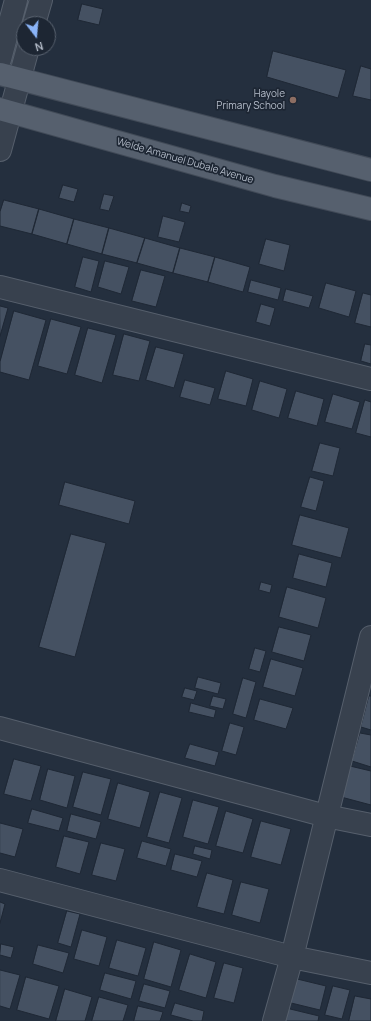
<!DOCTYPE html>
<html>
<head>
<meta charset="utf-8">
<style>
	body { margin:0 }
	#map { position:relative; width:371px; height:1021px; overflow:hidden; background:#242f3e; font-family:Manrope,sans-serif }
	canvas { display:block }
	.north { position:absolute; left:16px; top:16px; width:40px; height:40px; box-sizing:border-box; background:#1d2633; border:1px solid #59626f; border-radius:50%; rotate:164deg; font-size:11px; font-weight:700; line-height:16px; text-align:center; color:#b4bcc9 }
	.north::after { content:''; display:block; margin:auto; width:14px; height:18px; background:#8ab4f8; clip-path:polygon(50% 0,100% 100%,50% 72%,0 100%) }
</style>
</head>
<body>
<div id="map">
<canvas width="371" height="1021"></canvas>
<div class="north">N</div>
</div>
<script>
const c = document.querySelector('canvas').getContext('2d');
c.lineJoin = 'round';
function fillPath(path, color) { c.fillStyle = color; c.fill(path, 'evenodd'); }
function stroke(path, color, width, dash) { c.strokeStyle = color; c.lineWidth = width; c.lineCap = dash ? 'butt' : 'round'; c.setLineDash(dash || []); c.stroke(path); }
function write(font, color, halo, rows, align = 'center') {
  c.font = font + ' Manrope,sans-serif'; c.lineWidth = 3.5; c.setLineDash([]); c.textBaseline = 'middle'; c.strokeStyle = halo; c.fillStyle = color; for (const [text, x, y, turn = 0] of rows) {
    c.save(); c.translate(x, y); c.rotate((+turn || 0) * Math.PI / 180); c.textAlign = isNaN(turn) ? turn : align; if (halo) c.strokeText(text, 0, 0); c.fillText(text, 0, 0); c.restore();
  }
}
const building = new Path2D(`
	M82,4L103,9L99,25L78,20Z
	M273,51L346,70L338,98L267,77Z
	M361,66L371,69V100L353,96Z
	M63,185L78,189L74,202L59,198Z
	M104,194L114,196L109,211L100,209Z
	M4,200L39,209L32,234L0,226V212Z
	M182,203L191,206L189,213L180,211Z
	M39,209L74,219L67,244L32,234Z
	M163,216L185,222L179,242L158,237Z
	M74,219L109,228L102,254L67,244Z
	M109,228L145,238L137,263L102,254Z
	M145,238L180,248L173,273L137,263Z
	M266,239L290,245L284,271L259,264Z
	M180,248L215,257L208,282L173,273Z
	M83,257L99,261L91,292L75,287Z
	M215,257L250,267L243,292L208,282Z
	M105,261L129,267L121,294L98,287Z
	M141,270L165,276L156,307L132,301Z
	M251,280L281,288L278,300L248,292Z
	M326,283L356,291L349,317L319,308Z
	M286,289L313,296L309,308L283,301Z
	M363,293L371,295V327L355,323Z
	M261,304L275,308L270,326L256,322Z
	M0,306L8,308L0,336Z
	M14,311L46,320L29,380L0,372V362Z
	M51,319L81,327L67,374L38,366Z
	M88,328L116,335L102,383L75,375Z
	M124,334L150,341L139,381L113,375Z
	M365,344L371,345V364L361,361Z
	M156,347L184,354L174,388L146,380Z
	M226,371L253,379L246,406L218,399Z
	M185,380L215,388L210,405L180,397Z
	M260,381L287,389L279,418L252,410Z
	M296,391L324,399L317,426L288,418Z
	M333,394L360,402L352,429L325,422Z
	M365,400L371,402V437L356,433Z
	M320,443L340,448L333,476L312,471Z
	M310,477L324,481L316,511L301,507Z
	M65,482L135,501L129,524L59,505Z
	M300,515L349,528L341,558L292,545Z
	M71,534L106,543L75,657L39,647Z
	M299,554L332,563L326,587L293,578Z
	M261,582L272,585L270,593L259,590Z
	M287,587L326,598L318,628L279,617Z
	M279,627L311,635L304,661L272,652Z
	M255,648L266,651L260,672L249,669Z
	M271,659L303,668L295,696L263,687Z
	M198,677L221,683L218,694L195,688Z
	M243,678L256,682L246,718L233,714Z
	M185,688L197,691L194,700L182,697Z
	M213,696L226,699L223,709L210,706Z
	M369,696H371V730L361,727Z
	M260,699L293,708L286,729L254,720Z
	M191,703L216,710L214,718L189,712Z
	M230,723L244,727L236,755L222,751Z
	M360,733L371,735V767L352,761Z
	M190,744L219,752L215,766L185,758Z
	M14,759L41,766L31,801L4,794Z
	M350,766L371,771V805L341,797Z
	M48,769L75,776L67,808L40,800Z
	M83,772L111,779L101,815L73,807Z
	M118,783L150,792L140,828L108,819Z
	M160,792L182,798L169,843L147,837Z
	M193,800L219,807L208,844L183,837Z
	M32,809L63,818L59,831L28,823Z
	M226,811L253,819L243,853L216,846Z
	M71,814L101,822L96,839L67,831Z
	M261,821L291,829L281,865L251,857Z
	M0,823L23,829L15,857L0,853Z
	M64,836L89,842L80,874L56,867Z
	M142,841L171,849L166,866L137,858Z
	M101,843L125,849L116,881L92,875Z
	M195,846L212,850L210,859L193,854Z
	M175,854L202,861L197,877L171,870Z
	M207,873L233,880L224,914L197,907Z
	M241,882L269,889L260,923L232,915Z
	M0,902L5,904L0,923Z
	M67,911L80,914L71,947L58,943Z
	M82,930L107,937L99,966L74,959Z
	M117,940L146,948L138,976L109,968Z
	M154,942L181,950L171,987L144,979Z
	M1,944L14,947L11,958L0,955Z
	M38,945L69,953L63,973L33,964Z
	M190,954L216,962L206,998L179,990Z
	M224,963L243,968L234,1003L214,998Z
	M0,970L20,975L10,1009L0,1006Z
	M105,973L136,981L131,999L100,990Z
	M26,977L59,986L49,1019L17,1010Z
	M293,978L326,986L320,1010L287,1002Z
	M144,984L170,991L165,1008L139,1001Z
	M333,986L350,990L342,1019L325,1015Z
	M65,989L92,997L85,1021H56Z
	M355,996L371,999V1021H349Z
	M99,997L128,1005L123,1021H92Z
	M175,1003L204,1011L202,1021H193L171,1015Z
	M138,1006L163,1012L160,1021H134Z
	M286,1008L319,1016L318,1021H283Z`);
fillPath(building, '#455162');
stroke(building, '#1f2835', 1);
const minor = new Path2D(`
	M34,24L41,0
	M0,59L16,0
	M0,150L28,48
	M0,287L371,379
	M0,728L326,816L371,825
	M0,880L292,957L371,973
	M274,1021L292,957L371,637`);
const major = new Path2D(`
	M0,74L371,170
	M0,109L275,186L371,209`);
stroke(minor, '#565f6c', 24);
stroke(major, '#414a57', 24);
stroke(minor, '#38414e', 22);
stroke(major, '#56606e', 22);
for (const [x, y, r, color] of [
	[293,100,4,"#8d6e63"]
]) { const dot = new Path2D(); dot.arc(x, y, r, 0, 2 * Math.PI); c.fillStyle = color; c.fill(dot); stroke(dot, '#1d2633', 1.5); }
write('10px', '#b4bcc9', '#1d2633', [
	["Hayole",285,94],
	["Primary School",285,106]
], 'right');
write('10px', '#b4bcc9', '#1d2633', [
	["Welde Amanuel Dubale Avenue",185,161,16]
]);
</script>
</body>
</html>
